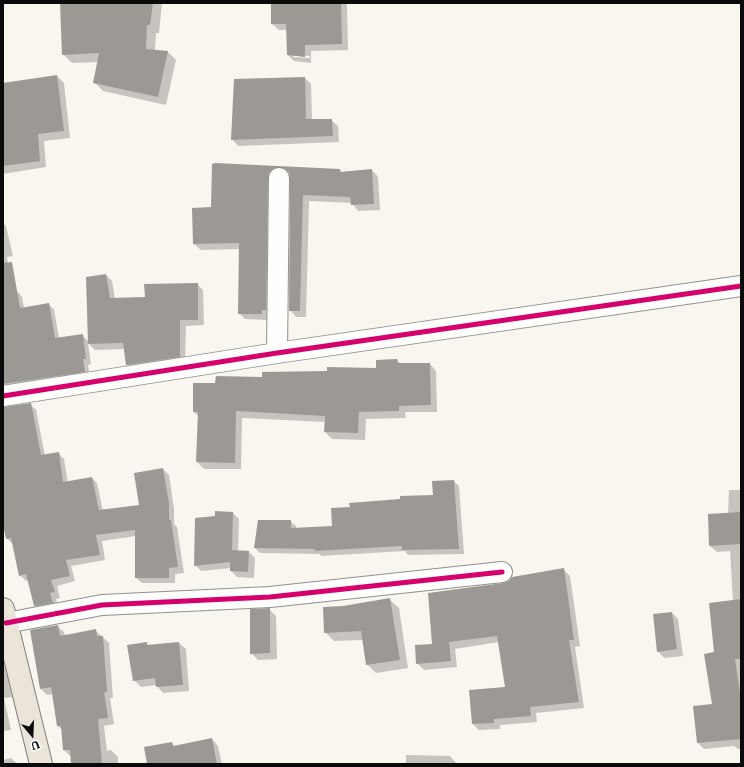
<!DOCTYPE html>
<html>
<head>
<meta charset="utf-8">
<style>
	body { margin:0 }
	#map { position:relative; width:744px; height:767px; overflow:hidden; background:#f9f6ef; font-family:Literata,serif }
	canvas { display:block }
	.frame { position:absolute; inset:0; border:4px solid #0b0b0b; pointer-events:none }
	.north { position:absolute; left:12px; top:715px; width:40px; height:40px; -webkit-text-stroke:3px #fff; paint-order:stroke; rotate:161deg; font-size:11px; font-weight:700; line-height:16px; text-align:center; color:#0b0b0b }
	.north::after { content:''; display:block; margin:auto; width:14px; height:18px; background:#0b0b0b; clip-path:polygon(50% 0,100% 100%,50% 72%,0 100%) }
</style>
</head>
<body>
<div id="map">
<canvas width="744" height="767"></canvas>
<div class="frame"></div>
<div class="north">U</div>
</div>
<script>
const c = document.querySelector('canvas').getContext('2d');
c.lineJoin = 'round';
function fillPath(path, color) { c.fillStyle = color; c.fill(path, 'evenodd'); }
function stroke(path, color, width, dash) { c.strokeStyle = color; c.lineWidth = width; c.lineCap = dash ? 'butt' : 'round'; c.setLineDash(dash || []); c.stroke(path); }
fillPath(new Path2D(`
	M61,3H162L159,33H156L155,51L168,52L176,60L166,105L103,91L94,82L98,62L72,63L63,54Z
	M272,3H345L347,5L348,50L311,51V63L294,61L288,55L287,30H279L272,24ZM293,55L310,56V58L293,57Z
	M57,76L64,83L70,138L44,141L46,167L3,174V84Z
	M305,78L311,84L312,120H331L338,126L339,142L238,146L232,139Z
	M213,165L340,170L342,172L372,170L378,177L380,210L358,211L352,203L309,201L306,317H296L290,310V174H280L268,320L245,319L239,313L240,249L201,250L194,244L212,208Z
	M3,223L6,226L13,256L7,257L13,292L17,291L22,297L24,308L49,304L54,310L59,338L82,335L89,342L106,275L112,281L115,299L146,298L197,284L203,290L204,325L186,326L185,362L132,371L127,365L124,349L95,350L88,343L91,364L88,365L90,377L3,392Z
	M397,360L401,364H430L436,371L437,412H405L406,418L366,419L365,440L332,439L325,432L326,422L242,418L241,469H204L197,462L198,416L194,412L216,384L263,378L377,369Z
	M30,404L36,410L45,456L58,453L64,459L68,483L92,478L97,483L103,511L140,506L163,469L169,475L174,509V524L177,527L184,573L175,574V583H142L136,578V536L102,541L105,560L71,566L75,581L57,586L60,598L56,599L58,608L41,611L35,606L29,580L26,581L20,575L13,544L6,538L3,519V408Z
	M454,481L459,486L464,554L408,555L405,551L322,556L319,554L260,553L255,548L258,521H290L296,526V529L334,527L351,508L434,496Z
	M729,490H741V749H738L734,746L704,749L698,743L713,705L715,653L733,601L730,551L717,552L710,546L728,514Z
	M233,513L239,519L238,551L249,552L255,558L254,578L237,577L231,571V568L201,571L195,565L216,517Z
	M563,569L570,576L580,646L575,647L584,708L536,713L537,722L500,725V729L479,730L473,724L506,688L499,642L455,649L457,667L424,670L417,663L433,645L503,584Z
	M390,600L399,608L408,668L376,673L367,664L363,640L334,641L325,632L343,607Z
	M270,610L276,616L277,659L258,660L251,653Z
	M672,613L678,619L683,656L664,658L658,651Z
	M57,626L64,632L65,636L95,630L109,643L113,698H110L114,724L104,726L107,751L111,750L118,757V764H71V757L64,750L62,730L58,726L53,694L47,695L41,689Z
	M147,643L149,646L179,643L186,649L189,691L163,693L156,685L141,687L134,680Z
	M3,666L6,668L12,697L4,698L11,730L3,731Z
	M212,739L218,746L222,764H148L172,743L175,747Z
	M406,755L450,756L457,764H406Z
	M11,758L17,764H3V760Z`), '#0003');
fillPath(new Path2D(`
	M60,3H153L150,25H147L146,49L168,51L158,97L93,83L99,53L62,55Z
	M271,3H341L342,44L305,45V57L287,55L286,24H271Z
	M57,75L64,131L38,134L40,161L3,166V83Z
	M305,77L306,119H332L333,136L231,140L234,79Z
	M215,163L340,169V172L372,169L374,204L351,205L350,197L303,195L300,311H289L290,178L289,172L284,168H274L269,172L268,177L266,310H262V314H238L239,243L193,244L192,208L211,207L212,164Z
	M12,262L20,308L49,303L55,338L83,334L86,359H83L85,372L3,384V263Z
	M106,274L110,298L145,297L144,284L198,283V320H180V357L126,365L123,343L88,344L86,277Z
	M397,359L398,363H430L431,405L399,406V411L359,412L358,433L324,432L325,416L236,411L235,463L196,462L198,412H193V383H215L216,376L262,377V372L327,371V367L376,368V360Z
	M31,403L41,455L59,452L63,482L92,477L99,510L139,505L134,473L163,468L169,503V520H171L178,567L169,568V578H135V530L96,535L100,555L66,560L70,576L51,580L55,592L50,593L53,603L34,606L26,574L19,576L11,538L6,539L3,524V407Z
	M454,480L459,549L402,550V546L315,551V549L254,548L258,520H291V528L332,526L331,508L350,507L349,503L400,499V496L433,495L432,481Z
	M215,511L233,512L232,550L249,551L248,572L230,571V562L194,566L195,518L215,516Z
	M741,512V544L709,546L708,514Z
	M564,568L574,640H569L579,702L530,707L531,716L494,719V723L472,724L469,690L505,687L497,636L449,642L451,661L416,664L415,645L432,644L428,593L503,583L509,581L512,577Z
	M390,598L400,660L366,665L361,631L324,633L323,607L343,606Z
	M741,599V659H735L741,699V739L697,743L693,706L712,704L704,654L714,652L709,603Z
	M270,608V653L250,654V609Z
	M672,612L677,649L657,652L653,614Z
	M58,625L60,636L96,629L97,636H103L107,692H104L108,718L98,719L102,764H71L70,750H63L61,726H57L51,687L40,689L30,630Z
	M147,642V645L179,642L183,685L156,687L155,678L133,681L127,645Z
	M212,738L217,764H147L144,747L172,742L173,746Z`), '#9c9995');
const minor = new Path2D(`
	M277,353L279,178
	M3,396L277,353L741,286
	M6,623L102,605L270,597L502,572`);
const major = new Path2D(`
	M3,609L41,764`);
stroke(minor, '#92918e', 22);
stroke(major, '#7f7e7b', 24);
stroke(minor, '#fefefd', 20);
stroke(major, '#eae4d9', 22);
stroke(new Path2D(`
	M3,396L277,353L741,286
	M6,623L102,605L270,597L502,572`), '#d6006c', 5);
</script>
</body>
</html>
